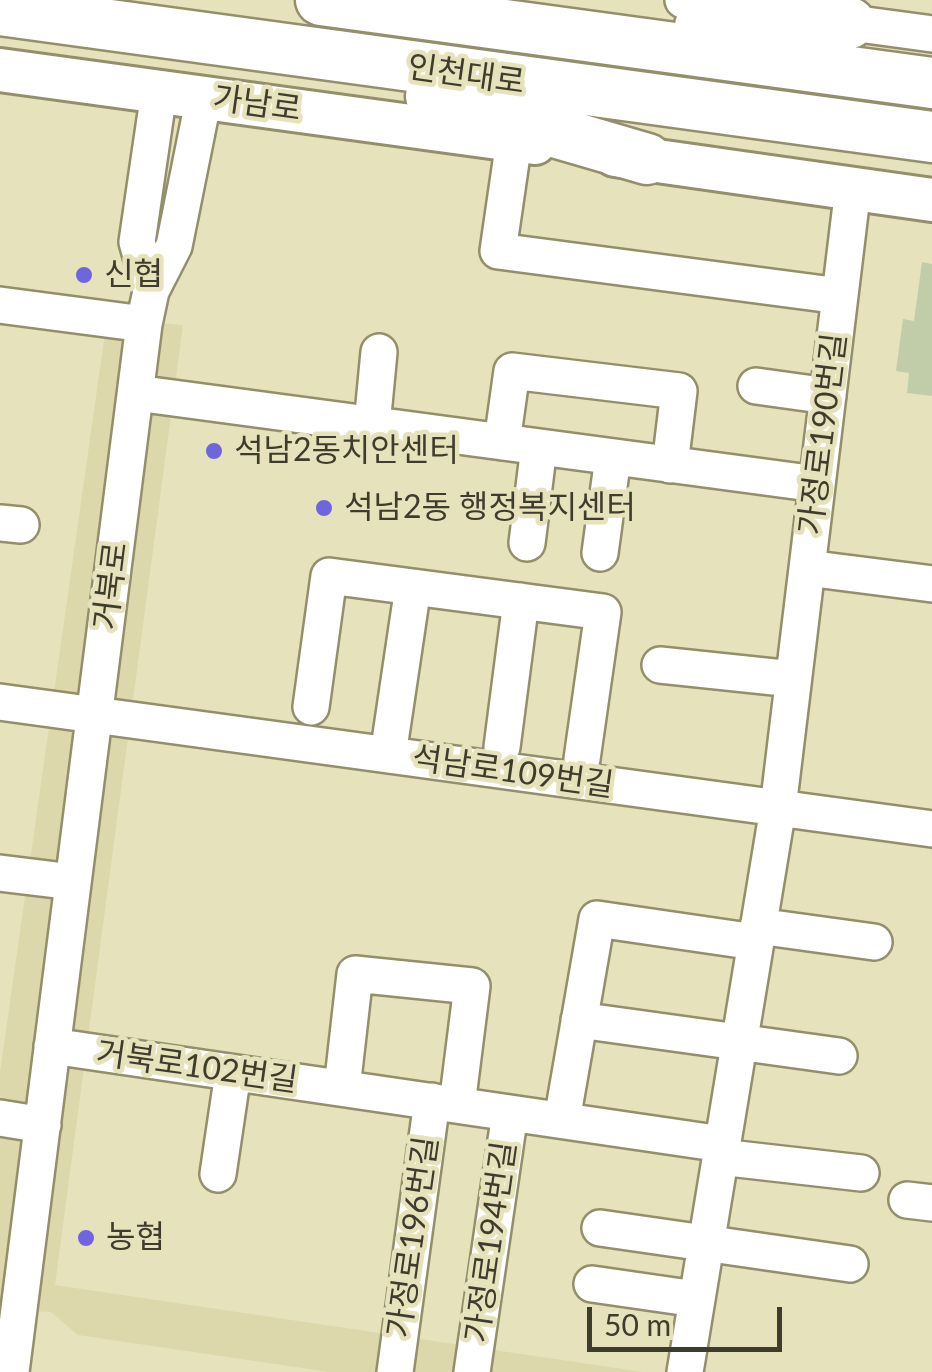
<!DOCTYPE html>
<html>
<head>
<meta charset="utf-8">
<style>
	body { margin:0 }
	#map { position:relative; width:932px; height:1372px; overflow:hidden; background:#e6e2bc; font-family:Lato,sans-serif }
	canvas { display:block }
	.scale { position:absolute; left:587px; top:1307px; width:195px; height:45px; box-sizing:border-box; border:5px solid #3e3c2d; border-top:0; padding-left:12px; font-size:30px; line-height:35px; white-space:nowrap; color:#3e3c2d; -webkit-text-stroke:8px #e6e2bc; paint-order:stroke }
</style>
</head>
<body>
<div id="map">
<canvas width="932" height="1372"></canvas>
<div class="scale">50 m</div>
</div>
<script>
const c = document.querySelector('canvas').getContext('2d');
c.lineJoin = 'round';
function fillPath(path, color) { c.fillStyle = color; c.fill(path, 'evenodd'); }
function stroke(path, color, width, dash) { c.strokeStyle = color; c.lineWidth = width; c.lineCap = dash ? 'butt' : 'round'; c.setLineDash(dash || []); c.stroke(path); }
function write(font, color, halo, rows, align = 'center') {
  c.font = font + ' Lato,"Noto Sans KR",sans-serif'; c.lineWidth = 9; c.setLineDash([]); c.textBaseline = 'middle'; c.strokeStyle = halo; c.fillStyle = color; for (const [text, x, y, turn = 0] of rows) {
    c.save(); c.translate(x, y); c.rotate((+turn || 0) * Math.PI / 180); c.textAlign = isNaN(turn) ? turn : align; if (halo) c.strokeText(text, 0, 0); c.fillText(text, 0, 0); c.restore();
  }
}
fillPath(new Path2D(`
	M107,319L183,325L55,1285L643,1372H329L78,1335L51,1312L0,1310V1072Z`), '#ddd8ab');
fillPath(new Path2D(`
	M922,262L932,264V396L907,393L909,373L896,371L903,319L914,321Z`), '#c1cda9');
const minor = new Path2D(`
	M683,0L743,8
	M829,20L932,34
	M514,141L498,251L840,296
	M151,291L137,242L159,92
	M0,305L144,324
	M756,386L828,396
	M136,393L817,484
	M372,425L379,352
	M502,442L512,371L679,391L670,465
	M0,523L21,525
	M527,543L539,447
	M600,553L613,457
	M807,568L932,584
	M413,587L603,612L582,759
	M660,665L793,679
	M0,702L932,829
	M311,707L329,576L413,587L388,755
	M502,747L521,601
	M0,873L73,882
	M758,926L874,942
	M579,1020L839,1056
	M52,1046L722,1144
	M342,1088L355,974L472,986L457,1105
	M0,1118L43,1125
	M562,1120L597,919L755,942
	M720,1157L861,1173
	M218,1174L233,1073
	M907,1200L932,1203
	M600,1228L850,1264
	M592,1284L696,1299
	M11,1372L144,324L151,291L174,246L204,97
	M395,1372L432,1101
	M472,1372L510,1113
	M685,1372L778,808L853,188`);
const major = new Path2D(`
	M0,70L535,143
	M615,155L932,200`);
const highway = new Path2D(`
	M321,0L932,83
	M0,10L932,137
	M700,26L850,23
	M431,96L647,159`);
stroke(minor, '#938f6b', 40);
stroke(major, '#938f6b', 48);
stroke(highway, '#938f6b', 55);
stroke(minor, '#fff', 35);
stroke(major, '#fff', 42);
stroke(highway, '#fff', 50);
for (const [x, y, r, color] of [
	[84,275,10,"#6e65df"],
	[214,451,10,"#6e65df"],
	[324,508,10,"#6e65df"],
	[86,1238,10,"#6e65df"]
]) { const dot = new Path2D(); dot.arc(x, y, r, 0, 2 * Math.PI); c.fillStyle = color; c.fill(dot); stroke(dot, '#e6e2bc', 4); }
write('32px', '#3e3c2d', '#e6e2bc', [
	["인천대로",466,75,8],
	["가남로",257,104,8],
	["가정로190번길",823,434,-83],
	["거북로",111,586,-83],
	["석남로109번길",513,772,8],
	["거북로102번길",197,1067,8],
	["가정로196번길",413,1237,-82],
	["가정로194번길",491,1242,-82]
]);
write('32px', '#3e3c2d', '#e6e2bc', [
	["신협",104,275],
	["석남2동치안센터",234,451],
	["석남2동 행정복지센터",344,508],
	["농협",106,1238]
], 'left');
</script>
</body>
</html>
